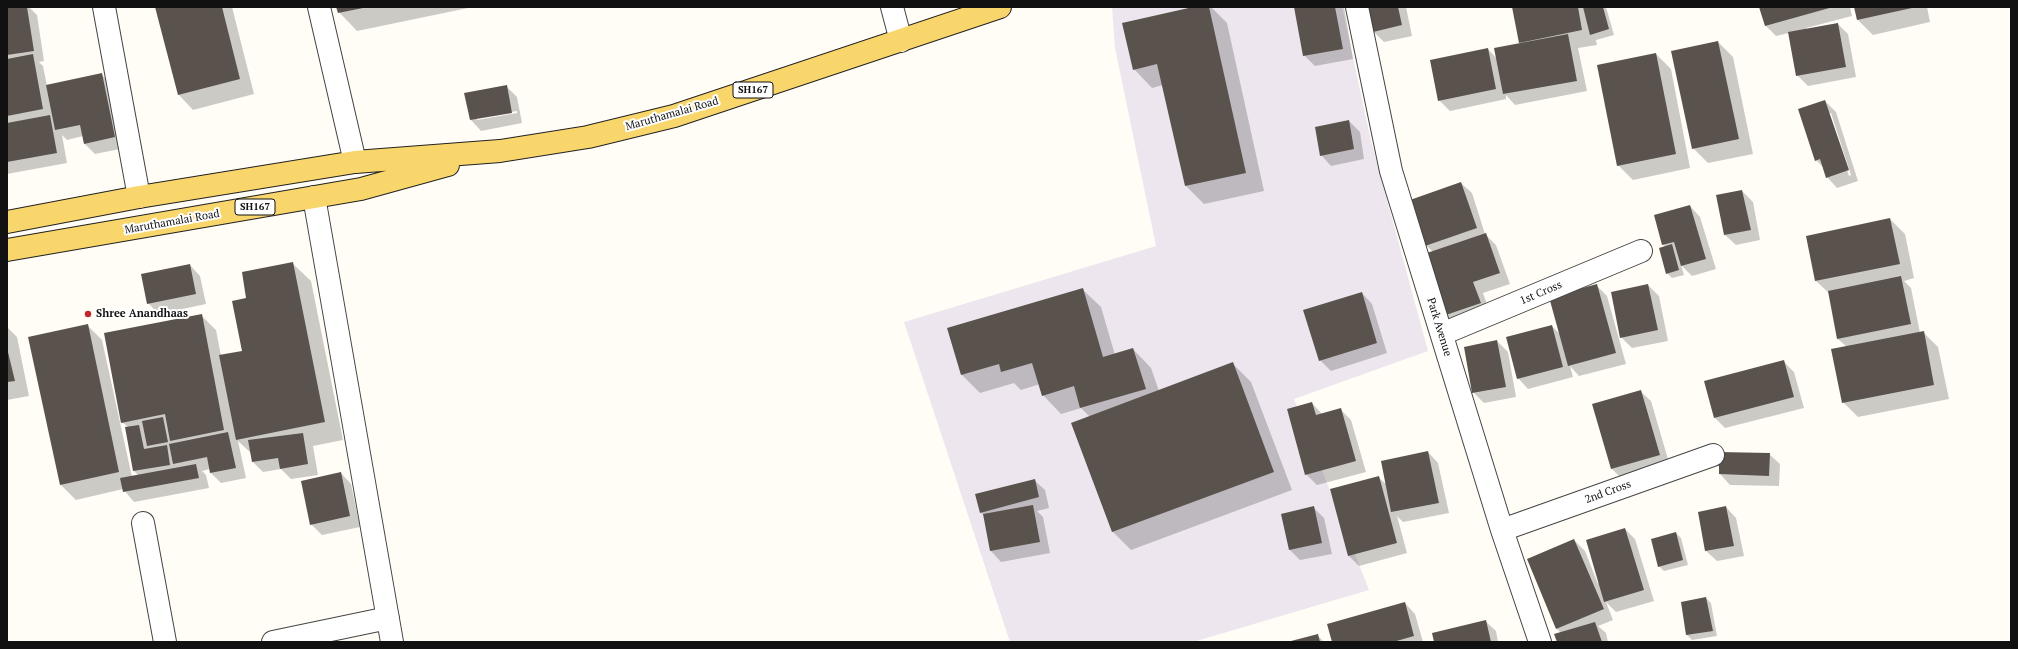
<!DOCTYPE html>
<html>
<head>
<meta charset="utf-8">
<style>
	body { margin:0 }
	#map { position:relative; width:2018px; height:649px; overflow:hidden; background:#fffdf5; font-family:"PT Serif",serif }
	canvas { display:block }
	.frame { position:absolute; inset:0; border:8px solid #111; pointer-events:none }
</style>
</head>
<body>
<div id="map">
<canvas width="2018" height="649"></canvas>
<div class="frame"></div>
</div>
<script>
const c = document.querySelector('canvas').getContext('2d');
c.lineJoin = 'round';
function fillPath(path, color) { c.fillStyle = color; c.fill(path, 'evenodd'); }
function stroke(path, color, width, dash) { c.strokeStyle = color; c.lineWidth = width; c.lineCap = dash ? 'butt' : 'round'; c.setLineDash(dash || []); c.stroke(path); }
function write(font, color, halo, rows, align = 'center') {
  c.font = font + ' "PT Serif",serif'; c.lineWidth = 4; c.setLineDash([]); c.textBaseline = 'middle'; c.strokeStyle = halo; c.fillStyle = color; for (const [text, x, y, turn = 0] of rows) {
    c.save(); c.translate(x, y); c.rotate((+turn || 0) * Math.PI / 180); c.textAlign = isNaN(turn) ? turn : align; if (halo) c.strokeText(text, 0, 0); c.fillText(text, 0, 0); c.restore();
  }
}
fillPath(new Path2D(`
	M1112,7H1342L1371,141L1428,351L1294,399L1369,590L1193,642H1010L904,322L1156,246L1115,48Z`), '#eee6ef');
fillPath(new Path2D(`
	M7,7H29L37,15L44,61L39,62L43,66L47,86L102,75L112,85L125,148L95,154L84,143L83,136L67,140L62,135L67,163L7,174Z
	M156,7H232L254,94L193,110L179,95Z
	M337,7H473L357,31L339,12Z
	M1198,7H1211L1227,23L1264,191L1204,204L1186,186L1163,85L1152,88L1134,69Z
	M1295,7H1344L1353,59L1315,66L1304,55Z
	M1368,7H1406L1412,36L1384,42L1373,31Z
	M1513,7H1606L1614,35L1596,40L1597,45L1578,48L1587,91L1515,105L1506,95V99L1450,111L1439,100L1488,49L1497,59L1522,44L1520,42Z
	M1760,7H1850L1852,16L1806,28V30L1838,24L1848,34L1856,77L1808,86L1797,75L1789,33L1776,36L1766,26Z
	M1855,7H1927L1930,22L1873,35L1858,20Z
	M1718,42L1733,57L1753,154L1708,163L1693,148Z
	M1656,54L1671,69L1690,168L1633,180L1618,165Z
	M506,86L517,97L522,123L481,131L471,120L466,94ZM517,111V113L477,120V118Z
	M1825,101L1836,112L1858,181L1837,188L1827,177L1823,167L1816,160ZM1828,113H1831L1851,175L1849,176Z
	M1349,121L1360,132L1364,159L1331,166L1321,155Z
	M1461,183L1472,193L1485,234L1496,245L1510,284L1483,293L1490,313L1454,326L1443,315L1433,252L1426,245Z
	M1742,191L1753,202L1760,240L1736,245L1725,235Z
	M1690,206L1700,217L1716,269L1692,276L1681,265L1684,275L1672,278L1667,273L1666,247L1663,245L1655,216Z
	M1890,219L1905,234L1914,278L1904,281L1911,288L1920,333L1923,332L1938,347L1949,399L1858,417L1843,402L1847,347L1838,339L1830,294L1816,281Z
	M292,263L311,281L343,440L313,446L318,475L291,479L281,469L263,472L253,462L252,454L238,441L246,478L221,483L211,473L210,469L202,471L206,475L209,488L134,502L123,489L76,500L61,485L87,325L102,340L132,477L139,476L134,471L128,427L122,422L201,315L216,330L221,356L243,352L248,299Z
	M190,265L200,276L206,304L159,314L148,303Z
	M1596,285L1607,296L1626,364L1579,376L1570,366L1573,377L1528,389L1518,378L1552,326L1561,335Z
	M1648,285L1659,296L1668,341L1632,348L1621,337Z
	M1082,289L1101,307L1115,355L1133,349L1151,368L1159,391L1233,364L1251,382L1292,490L1131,550L1113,532L1072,424L1090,417L1081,408L1061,414L1043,395L1040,384L1021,390L1014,383L980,393L962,375L948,329Z
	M1362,293L1372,304L1387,353L1331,371L1320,360Z
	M7,327L17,337L29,396L7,400Z
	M1497,341L1508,352L1516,397L1484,403L1473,392Z
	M1783,361L1794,372L1804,408L1725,428L1715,418Z
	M1640,391L1651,401L1670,466L1622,479L1612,469L1593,405Z
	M1312,403L1322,414L1341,410L1351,420L1366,472L1317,485L1306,474Z
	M1428,452L1438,463L1449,513L1403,522L1397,516L1407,553L1359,566L1349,556L1378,477L1387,485Z
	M1720,453L1769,454L1780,464L1779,486L1730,485L1720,474Z
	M341,473L351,484L360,527L322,535L311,524Z
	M1034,480L1045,490L1049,508L1037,511L1043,517L1050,553L1001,562L991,551L985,516L981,513Z
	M1726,507L1736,518L1744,556L1717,561L1706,551Z
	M1314,508L1324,518L1332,554L1300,560L1290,550L1282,514Z
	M1625,529L1635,539L1654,601L1616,612L1606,602L1613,620L1598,626L1606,633L1608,642H1558L1561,633L1557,629L1528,560L1574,540L1585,551L1598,584Z
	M1676,533L1681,538L1688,565L1664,571L1659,566Z
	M1706,598L1711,603L1717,636L1692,640L1687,635Z
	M1405,603L1415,614L1423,642H1334Z
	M1485,621L1496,631L1498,642H1435Z
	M1318,636L1324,642H1293Z`), '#0003');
fillPath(new Path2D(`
	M7,7H27L34,51L7,55Z
	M155,7H222L240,79L178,95Z
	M336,7H363V8L338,13Z
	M1193,7H1209L1246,173L1185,186L1157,64L1133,70L1122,23Z
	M1294,7H1335L1343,49L1303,56Z
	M1367,7H1398L1402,25L1373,32Z
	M1512,7H1578L1582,30L1519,43Z
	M1583,7H1603L1609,29L1590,35Z
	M1759,7H1833L1765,26Z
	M1854,7H1912V8L1857,20Z
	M1838,23L1846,67L1796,76L1788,32Z
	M1568,34L1577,81L1503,94L1494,48Z
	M1718,41L1739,139L1692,149L1671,51Z
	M1488,48L1496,89L1438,101L1430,60Z
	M1656,53L1676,154L1617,166L1597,65Z
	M33,54L43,109L7,116V59Z
	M102,73L115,137L84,144L80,125L55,130L46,85Z
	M507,85L512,113L470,120L464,93Z
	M1825,100L1849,170L1826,178L1820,159L1815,161L1798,109Z
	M50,115L57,153L7,162V123Z
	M1349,120L1354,149L1320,156L1315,127Z
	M1461,182L1477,228L1425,246L1410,200Z
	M1742,190L1751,230L1724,235L1716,195Z
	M1690,205L1706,259L1681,266L1674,242L1662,245L1654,215Z
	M1890,218L1900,264L1815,281L1806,236Z
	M1486,233L1500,273L1473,282L1481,303L1443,316L1421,255Z
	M1672,244L1679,270L1666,274L1659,248Z
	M293,262L325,422L236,440L219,355L242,351L232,301L246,298L242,272Z
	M190,264L196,294L147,304L141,274Z
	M1901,276L1911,324L1837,339L1828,291Z
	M1597,284L1616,353L1568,366L1549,297Z
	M1648,284L1658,330L1620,338L1611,292Z
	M1083,288L1103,357L1133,348L1146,389L1080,408L1074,386L1042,396L1032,363L1001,372L999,364L961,375L947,328Z
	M1362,292L1377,343L1319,361L1303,310Z
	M202,314L224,430L170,441L165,414L121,423L104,333Z
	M88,324L119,472L60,485L28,337Z
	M1552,325L1563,367L1517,379L1506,337Z
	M1924,331L1934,385L1842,403L1831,349Z
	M1497,340L1506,387L1472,393L1464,347Z
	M7,348L15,381L7,382Z
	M1784,360L1794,397L1714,418L1704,381Z
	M1233,362L1274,472L1112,532L1071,423Z
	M1641,390L1660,455L1611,469L1592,404Z
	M1312,402L1316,415L1341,408L1356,461L1305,475L1287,409Z
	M163,417L168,442L147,446L142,421Z
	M139,425L144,449L167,445L170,465L133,471L125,427Z
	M228,432L236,468L210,473L207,457L173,464L169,444Z
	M303,433L308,464L280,469L278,458L252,462L248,440Z
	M1428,451L1439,503L1391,512L1381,461Z
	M1719,452L1770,453L1769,476L1719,474Z
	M196,464L199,478L123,492L120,478Z
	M341,472L350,516L310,525L301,481Z
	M1379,476L1397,543L1348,556L1330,489Z
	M1035,479L1039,497L980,513L975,494Z
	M1033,505L1040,542L990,551L983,514Z
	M1314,506L1322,543L1289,550L1281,514Z
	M1726,506L1734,546L1705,551L1698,512Z
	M1625,528L1644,590L1604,602L1586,540Z
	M1676,532L1683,560L1658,567L1651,539Z
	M1574,539L1604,609L1556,629L1527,559Z
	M1706,597L1713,631L1686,635L1681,602Z
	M1405,602L1414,636L1393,642H1332L1327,624Z
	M1486,620L1491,642H1434L1432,633Z
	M1595,622L1602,642H1557L1554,634Z
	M1318,634L1320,642H1291V641Z`), '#5a524d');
const minor = new Path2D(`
	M104,7L139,197
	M319,7L355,162
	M892,7L901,41
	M1357,7L1391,171L1502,530L1540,642
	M314,197L392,642
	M1442,334L1641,251
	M143,523L165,642
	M1502,530L1713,455
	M273,642L388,618`);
const major = new Path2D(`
	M7,222L139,197L355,162L500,151L588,137L674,116L1000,7
	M7,250L361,189L448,165`);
stroke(minor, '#444', 24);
stroke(major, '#222', 24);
stroke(minor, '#fff', 22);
stroke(major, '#f9d66b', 22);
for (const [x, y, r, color] of [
	[88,314,4,"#c4262e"]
]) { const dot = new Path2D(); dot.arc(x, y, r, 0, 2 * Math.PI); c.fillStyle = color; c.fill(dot); stroke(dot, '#fff', 1.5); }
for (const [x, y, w] of [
	[753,90,40],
	[255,207,40]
]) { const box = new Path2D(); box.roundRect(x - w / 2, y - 8, w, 16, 3); c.fillStyle = '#fff'; c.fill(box); stroke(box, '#111', 1); }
write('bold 10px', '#111', null, [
	["SH167",753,90],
	["SH167",255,207]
]);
write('11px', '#111', '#fff', [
	["Maruthamalai Road",672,114,-16],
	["Maruthamalai Road",172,222,-10],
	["1st Cross",1541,293,-23],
	["Park Avenue",1439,327,73],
	["2nd Cross",1608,492,-20]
]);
write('bold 11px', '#111', '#fff', [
	["Shree Anandhaas",96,314]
], 'left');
</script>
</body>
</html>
